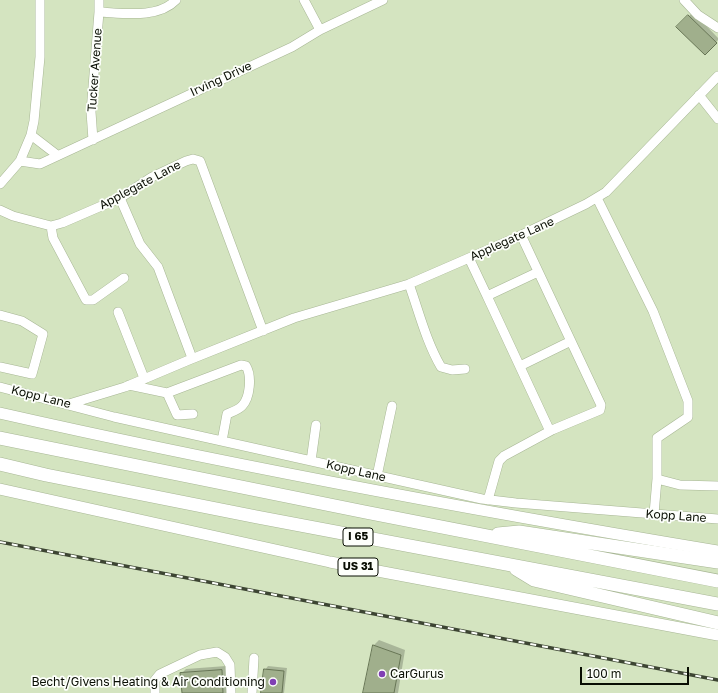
<!DOCTYPE html>
<html>
<head>
<meta charset="utf-8">
<style>
	body { margin:0 }
	#map { position:relative; width:718px; height:693px; overflow:hidden; background:#d4e4c0; font-family:"Golos Text",sans-serif }
	canvas { display:block }
	.scale { position:absolute; left:580px; top:667px; width:109px; height:18px; box-sizing:border-box; border:2px solid #090e03; border-top:0; padding-left:5px; font-size:12px; line-height:14px; white-space:nowrap; color:#090e03; -webkit-text-stroke:3px #fdfffb; paint-order:stroke }
</style>
</head>
<body>
<div id="map">
<canvas width="718" height="693"></canvas>
<div class="scale">100 m</div>
</div>
<script>
const c = document.querySelector('canvas').getContext('2d');
c.lineJoin = 'round';
function fillPath(path, color) { c.fillStyle = color; c.fill(path, 'evenodd'); }
function stroke(path, color, width, dash) { c.strokeStyle = color; c.lineWidth = width; c.lineCap = dash ? 'butt' : 'round'; c.setLineDash(dash || []); c.stroke(path); }
function write(font, color, halo, rows, align = 'center') {
  c.font = font + ' "Golos Text",sans-serif'; c.lineWidth = 3.5; c.setLineDash([]); c.textBaseline = 'middle'; c.strokeStyle = halo; c.fillStyle = color; for (const [text, x, y, turn = 0] of rows) {
    c.save(); c.translate(x, y); c.rotate((+turn || 0) * Math.PI / 180); c.textAlign = isNaN(turn) ? turn : align; if (halo) c.strokeText(text, 0, 0); c.fillText(text, 0, 0); c.restore();
  }
}
fillPath(new Path2D(`
	M693,12L718,38V40L705,54L678,27Z
	M379,640L405,650L398,693H364L374,645Z
	M226,666L228,693H183L181,674L186,669Z
	M268,666L287,668L284,693H262L265,670Z`), '#0003');
const building = new Path2D(`
	M688,15L717,43L705,55L676,27Z
	M373,645L401,655L394,693H363Z
	M264,669L284,671L282,693H261Z
	M222,670L223,693H182L180,673Z`);
fillPath(building, '#a0af8c');
stroke(building, '#677555', 1);
const minor = new Path2D(`
	M304,0L320,30
	M684,0L698,15L718,28
	M99,12C123,13 158,19 176,0
	M699,95L718,119
	M31,135L57,155
	M93,140L91,112L99,12V0
	M20,161L40,164L292,47L320,30L383,0
	M0,184L20,161L31,135L34,121L40,57V0
	M120,198L140,244L158,267L192,358
	M597,198L653,311L688,401V417L657,438V479L654,514
	M0,210L13,216L51,226L62,223L120,198L152,177L186,161L193,159L200,161L263,331
	M51,226L53,238L86,300H93L124,278
	M521,235L601,405L600,410L552,430L548,427L487,296L538,272
	M469,258L487,296
	M409,284C419,312 426,341 441,367L452,370L465,369
	M118,312L144,378
	M0,315L22,321L43,334L32,374L0,367
	M520,366L571,341
	M129,385L167,393
	M0,387L114,417L482,499L516,503L718,519
	M69,404L125,387L189,360L294,318L409,284L515,238L586,204L606,192L718,76
	M193,414L177,415L167,393L241,365L246,366C252,376 250,398 242,406C238,410 232,412 227,414L222,441
	M311,461L316,425
	M377,476L392,406
	M657,479L680,485L718,486
	M488,500L499,461L504,456L552,430
	M155,693V680L160,674L200,655L217,652L225,657L230,665L231,693
	M252,693L254,658`);
const major = new Path2D(`
	M0,413C238,467 478,511 718,551
	M0,489L330,562L718,635`);
const highway = new Path2D(`
	M0,438L365,512L718,581
	M0,464L46,475L257,517L718,604
	M498,534L519,532L718,562
	M516,569L534,580L718,623`);
stroke(minor, '#a7b694', 10);
stroke(major, '#a7b694', 12);
stroke(highway, '#a7b694', 14);
stroke(minor, '#fff', 9);
stroke(major, '#fff', 11);
stroke(highway, '#fff', 13);
const rail = new Path2D(`
	M0,542L718,680`);
stroke(rail, '#3d4533', 3.5);
stroke(rail, '#fdfffb', 2, [6]);
for (const [x, y, r, color] of [
	[382,674,4,"#803fb4"],
	[273,682,4,"#803fb4"]
]) { const dot = new Path2D(); dot.arc(x, y, r, 0, 2 * Math.PI); c.fillStyle = color; c.fill(dot); stroke(dot, '#fdfffb', 1.5); }
for (const [x, y, w] of [
	[358,537,30],
	[358,567,40]
]) { const box = new Path2D(); box.roundRect(x - w / 2, y - 9, w, 18, 3); c.fillStyle = '#fdfffb'; c.fill(box); stroke(box, '#090e03', 1); }
write('bold 11px', '#090e03', null, [
	["I 65",358,537],
	["US 31",358,567]
]);
write('12px', '#090e03', '#fdfffb', [
	["Tucker Avenue",95,70,-86],
	["Irving Drive",221,79,-25],
	["Applegate Lane",140,185,-28],
	["Applegate Lane",512,239,-24],
	["Kopp Lane",41,397,14],
	["Kopp Lane",356,471,13],
	["Kopp Lane",676,516,4]
]);
write('12px', '#090e03', '#fdfffb', [
	["CarGurus",390,674],
	["Becht/Givens Heating & Air Conditioning",265,682,"right"]
], 'left');
</script>
</body>
</html>
